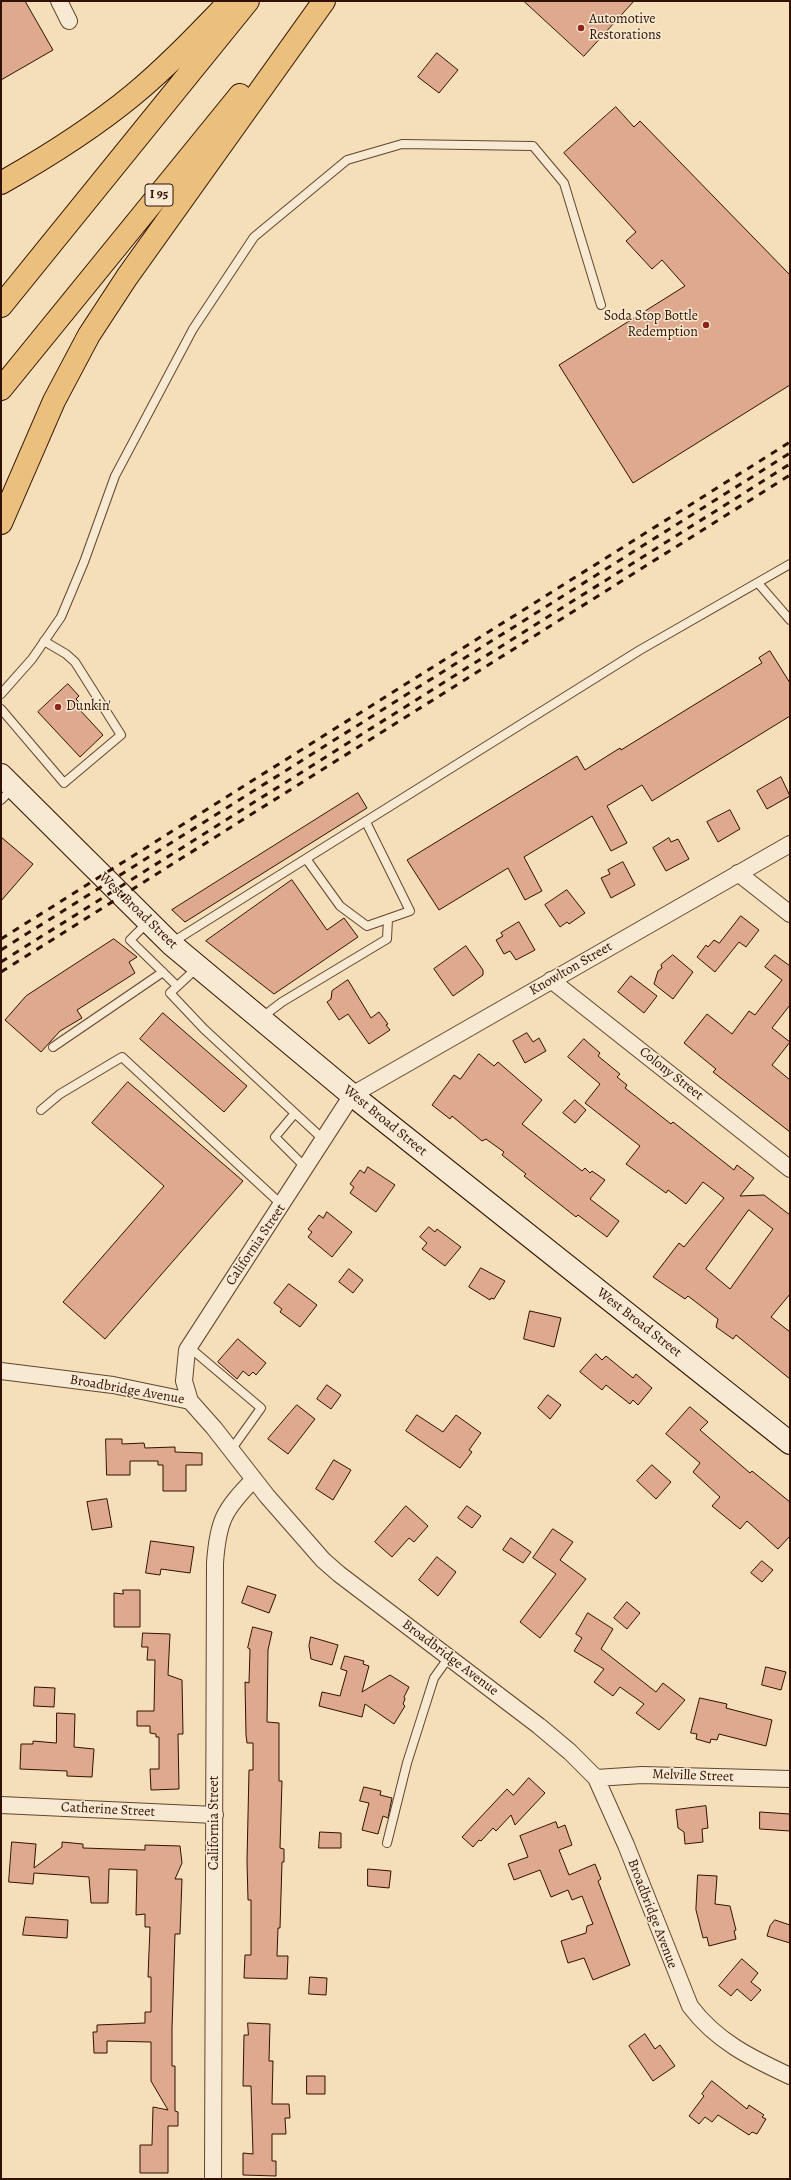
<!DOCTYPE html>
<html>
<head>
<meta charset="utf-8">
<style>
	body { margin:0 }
	#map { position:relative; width:791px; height:2180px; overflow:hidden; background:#f4dfb9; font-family:Alegreya,serif }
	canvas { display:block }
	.frame { position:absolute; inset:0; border:2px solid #321103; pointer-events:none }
</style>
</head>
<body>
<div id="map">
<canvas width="791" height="2180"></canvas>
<div class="frame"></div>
</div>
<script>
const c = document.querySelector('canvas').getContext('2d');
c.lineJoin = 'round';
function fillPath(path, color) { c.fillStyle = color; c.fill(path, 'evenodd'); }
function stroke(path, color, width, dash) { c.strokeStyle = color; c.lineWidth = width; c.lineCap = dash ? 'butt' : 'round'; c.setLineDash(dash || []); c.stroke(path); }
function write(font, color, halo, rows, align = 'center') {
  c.font = font + ' Alegreya,serif'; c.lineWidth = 3; c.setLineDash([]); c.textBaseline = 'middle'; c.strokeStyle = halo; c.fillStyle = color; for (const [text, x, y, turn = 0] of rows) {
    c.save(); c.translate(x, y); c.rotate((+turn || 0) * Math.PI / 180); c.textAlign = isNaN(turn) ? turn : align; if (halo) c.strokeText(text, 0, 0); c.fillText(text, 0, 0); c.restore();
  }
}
const building = new Path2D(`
	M1,1H25L53,50L1,80Z
	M524,1H634L584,56Z
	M437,53L458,70L439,93L418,77Z
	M616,107L634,127L640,121L790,275V385L633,483L559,365L685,286L662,260L652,269L626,241L636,232L564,153Z
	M770,651L790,683V716L652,801L642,785L607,806L627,843L611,851L592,816L524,857L542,891L525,900L508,868L439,910L407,860L577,756L585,770L620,748L621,750L762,663L759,658Z
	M68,684L79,696L76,699L83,706L79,709L103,735L80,757L38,712Z
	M781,777L790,796L767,809L757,791Z
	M358,793L367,808L185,922L172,910Z
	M730,810L740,829L718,842L707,822Z
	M1,837L33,864L1,901Z
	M669,838L671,842L678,839L689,859L666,871L653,848Z
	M623,862L635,885L611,898L601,878L610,874L608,870Z
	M292,880L327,930L344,918L358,937L274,994L206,941Z
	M567,890L585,913L569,924L567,922L560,927L545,905Z
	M741,916L759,930L746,947L739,942L715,972L697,957L706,945L708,947L714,940L719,943Z
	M519,922L535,950L516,960L510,951L504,954L496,940L503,936L501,933Z
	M114,939L137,957L129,962L135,973L77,1010L82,1018L60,1031L41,1052L5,1020L26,996Z
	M466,946L483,970V975L453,996L434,969Z
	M673,955L693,972L673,999L654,984L658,971L662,968L661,965Z
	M775,955L790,966V1005L772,1028L790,1042L772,1065L790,1080V1132L713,1072L716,1069L684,1043L707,1014L732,1034L749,1011L755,1015L782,980L765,967Z
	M631,976L657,996L644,1013L618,992Z
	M348,980L371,1018L379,1012L388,1024L386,1025L390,1030L369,1044L348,1014L339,1020L327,1002L331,999L332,991Z
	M163,1013L247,1086L224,1112L140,1039Z
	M527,1033L533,1042L539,1038L546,1051L525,1063L513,1041Z
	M584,1039L600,1053L598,1056L620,1074L617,1077L627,1085L625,1088L671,1124L673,1122L734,1170L737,1165L754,1178L740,1196L764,1195L790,1215V1294L771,1317L790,1332V1379L736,1335L733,1339L716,1327L718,1319L688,1296L685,1299L653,1277L679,1243L684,1247L724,1198L703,1182L686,1204L668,1190L666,1193L626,1164L640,1146L585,1103L600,1084L568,1057ZM749,1210L773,1229L730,1289L706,1269Z
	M479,1054L494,1066L498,1062L542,1100L522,1124L582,1171L585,1168L590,1173L592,1171L605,1180L590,1199L619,1221L607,1237L578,1215L576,1217L524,1176L526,1174L502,1155L504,1152L486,1139L482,1141L452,1116L450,1119L432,1105L454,1075L460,1079Z
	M128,1082L243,1181L105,1339L63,1302L164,1186L92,1123Z
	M575,1100L586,1110L575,1123L563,1113Z
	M368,1167L395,1185L376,1212L350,1193L354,1187L350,1184L360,1170L364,1173Z
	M327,1212L352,1232L332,1257L308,1237L312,1232L308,1229L319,1215L323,1218Z
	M429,1227L435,1232L437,1229L461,1247L445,1266L422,1249L427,1243L420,1237Z
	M481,1268L505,1281L494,1299L491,1298L490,1300L469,1287Z
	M349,1269L363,1280L353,1293L339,1282Z
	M289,1284L317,1305L300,1327L280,1312L282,1309L274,1303Z
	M530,1311L561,1318L554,1347L524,1339Z
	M238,1339L266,1363L256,1375L253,1372L249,1376L243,1371L237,1379L218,1362Z
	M596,1354L602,1360L606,1356L633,1378L636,1374L652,1388L638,1405L633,1400L630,1404L606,1385L602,1390L580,1372Z
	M327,1385L341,1395L331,1409L317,1399Z
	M548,1395L561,1405L550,1419L538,1408Z
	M297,1405L315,1419L288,1454L268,1439Z
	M690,1407L708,1422L700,1430L750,1473L752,1471L790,1502V1536L778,1549L747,1521L740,1529L712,1506L720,1497L693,1472L700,1463L666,1434Z
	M417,1415L443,1432L456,1415L481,1433L469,1450L472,1452L460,1468L406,1431Z
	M106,1439H122V1444L144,1443L145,1448L175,1447V1452L202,1453V1465H186V1491H163V1465H158V1461H130V1475H107Z
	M334,1460L351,1470L333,1500L316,1489Z
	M652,1465L671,1482L656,1499L637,1481Z
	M107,1499L112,1527L92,1530L87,1502Z
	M406,1506L428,1526L414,1542L409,1538L392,1557L375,1542Z
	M467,1506L481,1516L472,1528L458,1518Z
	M553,1529L573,1542L560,1560L586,1579L540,1638L520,1622L556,1574L533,1558Z
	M511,1538L531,1552L523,1563L503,1550Z
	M151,1541L194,1547L190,1573L161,1569L160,1575L146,1573Z
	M437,1557L456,1572L438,1596L419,1580Z
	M762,1561L773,1570L762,1582L751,1573Z
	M248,1586L276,1595L269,1613L242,1603Z
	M123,1590H140V1627H114V1593L123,1594Z
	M627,1602L640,1613L627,1629L614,1618Z
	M588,1613L613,1629L601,1649L656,1692L663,1683L685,1700L659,1730L636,1713L644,1704L620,1687L613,1696L594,1682L604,1669L574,1651L582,1638L576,1634Z
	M253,1627L272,1632L268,1650L267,1722L279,1723V1781H282L280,1848L284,1849V1862H282L280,1928H278L277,1956H288L287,1979L244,1978L245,1955H251V1900H248L247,1861L249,1770H253V1743H247L246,1735L245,1682L249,1683L250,1649L248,1648Z
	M143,1633L170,1634L168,1675L182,1680L183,1734H178L179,1789L151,1790L150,1769H159V1737H156V1734L150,1733V1726H137V1711H154L155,1660H147L148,1647H142Z
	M311,1637L338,1645L332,1665L311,1659L309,1646Z
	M345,1656L364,1661L363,1664L369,1666L362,1692L390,1675L409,1687L404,1697L405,1699L403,1704L405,1706L394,1724L365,1704L362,1717L319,1706L322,1692L340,1696L347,1671L341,1669Z
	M766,1667L786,1672L781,1690L762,1685Z
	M35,1687L55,1688L54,1707L34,1706Z
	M700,1698L727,1704L726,1708L772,1720L766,1746L719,1734L717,1740L711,1739L710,1743L696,1739L697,1734L691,1733Z
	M57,1713L75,1714L74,1747L94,1749L92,1777L67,1776V1771L20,1769L21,1744H33V1741L56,1743Z
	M529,1778L545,1793L515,1825L511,1815L496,1831L493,1828L481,1841L479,1840L473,1847L462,1837L507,1789L513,1795Z
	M364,1787L381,1791L380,1795L392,1798L388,1818L383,1816L378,1834L362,1830L369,1803L360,1801Z
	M706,1806L708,1828L702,1829L703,1842L685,1844L684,1832L678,1828L676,1810Z
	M760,1812L790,1814V1831L760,1829Z
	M556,1822L558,1828L565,1825L572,1845L559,1850L569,1875L595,1864L601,1879L598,1881L630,1965L593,1980L584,1958L568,1963L561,1941L586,1933L587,1926L593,1924L582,1896L572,1900L568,1890L551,1897L540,1870L514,1880L508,1864L528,1857L520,1836Z
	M320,1832L341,1833V1848H319Z
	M12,1842L36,1844L34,1868L62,1847V1842L83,1844V1848L145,1850V1845L180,1846L182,1863L175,1879H182L180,1934H175L172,2029V2066H175V2111L178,2112V2126H168V2173H140V2145H152L153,2107L168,2110L151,2081V2042L107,2041V2053H94L93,2032H97V2025L145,2023V2012H151V1977H148L150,1927H145V1914L136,1915L137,1870L109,1869L108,1903H91L89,1877L34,1873L33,1884L9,1882Z
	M368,1869L391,1871L389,1888L368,1886Z
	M698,1875L717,1876L715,1904L730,1906L736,1930L734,1931L736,1939L709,1946L707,1937L703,1938L696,1910Z
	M26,1917L68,1920L67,1938L23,1935Z
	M775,1920L790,1925V1943L767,1936L770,1926Z
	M742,1959L758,1973L751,1982L761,1990L751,2001L737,1989L731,1996L719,1986Z
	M310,1977L327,1978L326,1995L309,1994Z
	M248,2023L270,2024L269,2061H273L272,2104H289L290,2118H285L286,2134H272V2161H276V2176L243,2175V2153L253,2154L251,2086H243L244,2035H248Z
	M645,2034L655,2049L660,2045L675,2066L653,2081L629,2046Z
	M307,2076H325V2094H307Z
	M712,2081L747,2109L749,2105L764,2115L762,2117L766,2119L757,2134L752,2132L749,2135L718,2115L712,2122L705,2117L699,2124L689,2116L704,2096L702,2094Z`);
fillPath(building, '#dea98c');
stroke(building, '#321103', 1);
const service = new Path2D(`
	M758,583L790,620
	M1,694L32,659L61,617L84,562L115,476L193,329L254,237L347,160L402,144L533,146L564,183L601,305
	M1,709L64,783L121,735L75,662L66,654L44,641
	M1,800L13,788
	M307,860L340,906L367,926L410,911L366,822
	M148,922L130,940L177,986
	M171,943L640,650L790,564
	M198,967L170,993L204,1029L324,1140
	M261,1018L282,1002L387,939L388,919
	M53,1047L163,972
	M41,1110L60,1094L122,1057L282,1205
	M295,1113L275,1137L306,1168
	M189,1347L261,1408L231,1450
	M387,1843L407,1763L434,1678L449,1657`);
const minor = new Path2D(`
	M59,1L69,21
	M738,873L790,914
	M551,980L790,1169
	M1,1371L113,1385L190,1401L214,1428L267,1496L323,1560L339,1574L539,1726L570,1752L596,1778L626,1845L690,2006C716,2041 751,2058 790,2076
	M190,1401L184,1381L187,1350L352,1095L790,844
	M596,1778L642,1775L790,1779
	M1,1805L215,1815
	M213,2179L215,1563C218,1520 224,1510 254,1479`);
const secondary = new Path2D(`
	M1,775L171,944L352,1095L790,1443`);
const motorway = new Path2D(`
	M1,183C47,157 93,128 133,95C168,66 199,33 230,1
	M1,306L248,1
	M1,389L240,95
	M1,523L54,401L89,335L127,277L324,1`);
stroke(service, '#624430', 10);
stroke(minor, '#624430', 18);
stroke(secondary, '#321103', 24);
stroke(motorway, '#321103', 24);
stroke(service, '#f8ead2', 8);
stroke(minor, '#f8ead2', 16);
stroke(secondary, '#f8ead2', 22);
stroke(motorway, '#eac07c', 22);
stroke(new Path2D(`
	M1,939L790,442
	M1,950L790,453
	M1,962L790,464
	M1,972L790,475`), '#321103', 3, [7, 7]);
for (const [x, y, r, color] of [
	[581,28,4,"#8f2418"],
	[706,325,4,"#8f2418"],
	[58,707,4,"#8f2418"]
]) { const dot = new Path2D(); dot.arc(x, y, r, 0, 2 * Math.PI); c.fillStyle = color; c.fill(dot); stroke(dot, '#f8ead2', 1.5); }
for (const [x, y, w] of [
	[159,195,28]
]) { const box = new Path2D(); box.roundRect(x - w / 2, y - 11, w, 22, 3); c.fillStyle = '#f8ead2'; c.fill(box); stroke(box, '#321103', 1); }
write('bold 13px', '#321103', null, [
	["I 95",159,195]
]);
write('14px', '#321103', '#f8ead2', [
	["Automotive",589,20],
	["Restorations",589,36],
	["Soda Stop Bottle",698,317,"right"],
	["Redemption",698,333,"right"],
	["Dunkin'",66,707]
], 'left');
write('14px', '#321103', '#f8ead2', [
	["West Broad Street",138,911,44],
	["Knowlton Street",571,969,-30],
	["Colony Street",671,1074,38],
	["West Broad Street",385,1121,39],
	["California Street",256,1245,-56],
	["West Broad Street",639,1323,38],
	["Broadbridge Avenue",127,1390,10],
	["Broadbridge Avenue",450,1658,37],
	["Melville Street",693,1776,2],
	["Catherine Street",108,1810,3],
	["California Street",215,1823,-90],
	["Broadbridge Avenue",652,1914,69]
]);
</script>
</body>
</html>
